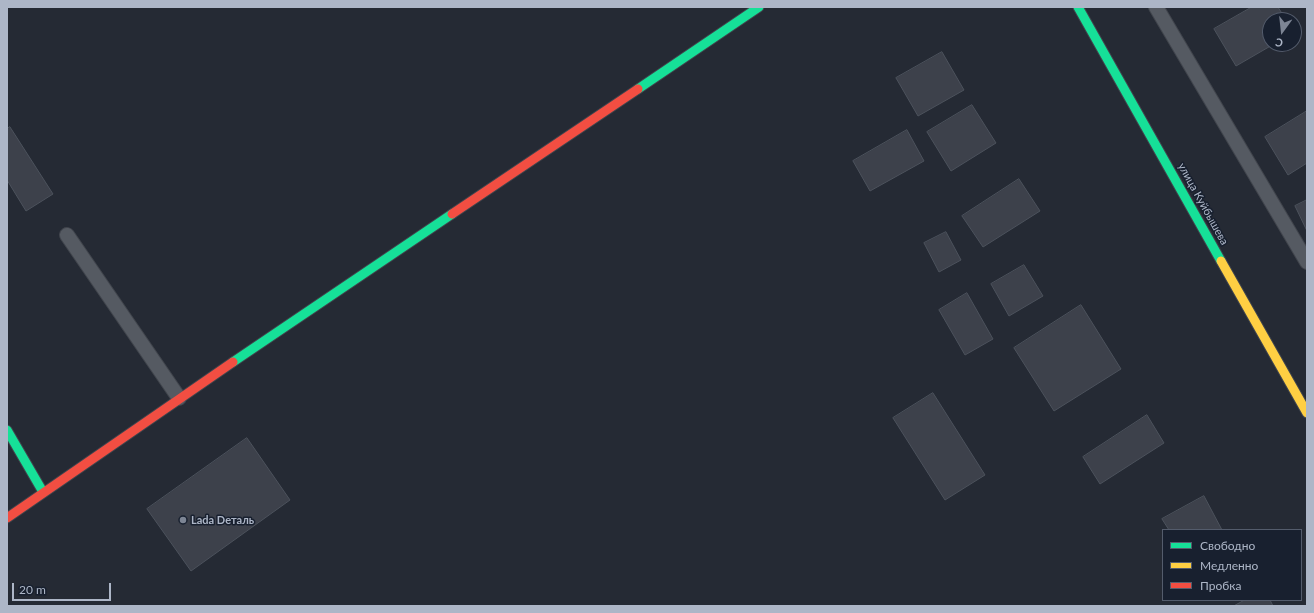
<!DOCTYPE html>
<html>
<head>
<meta charset="utf-8">
<style>
	body { margin:0 }
	#map { position:relative; width:1314px; height:613px; overflow:hidden; background:#252a34; font-family:Lato,sans-serif }
	canvas { display:block }
	.frame { position:absolute; inset:0; border:8px solid #adb6c7; pointer-events:none }
	.legend { position:absolute; left:1162px; top:529px; width:140px; height:72px; box-sizing:border-box; background:#18202f; border:1px solid #545c6c; margin:0; padding:5px 7px; list-style:none; font-size:12px; color:#adb6c7 }
	.legend li { display:flex; align-items:center; gap:8px; height:20px }
	.legend b { width:20px; border:1px solid #545c6c }
	.north { position:absolute; left:1262px; top:12px; width:40px; height:40px; box-sizing:border-box; background:#18202f; border:1px solid #545c6c; border-radius:50%; rotate:195deg; font-size:11px; font-weight:700; line-height:16px; text-align:center; color:#adb6c7 }
	.north::after { content:''; display:block; margin:auto; width:14px; height:18px; background:#7d8594; clip-path:polygon(50% 0,100% 100%,50% 72%,0 100%) }
	.scale { position:absolute; left:12px; top:583px; width:99px; height:18px; box-sizing:border-box; border:2px solid #adb6c7; border-top:0; padding-left:5px; font-size:12px; line-height:14px; white-space:nowrap; color:#adb6c7; -webkit-text-stroke:3px #18202f; paint-order:stroke }
</style>
</head>
<body>
<div id="map">
<canvas width="1314" height="613"></canvas>
<div class="frame"></div>
<ul class="legend">
<li><b style="height:5px;background:#16e098"></b>Свободно</li>
<li><b style="height:5px;background:#ffcf43"></b>Медленно</li>
<li><b style="height:5px;background:#f24e42"></b>Пробка</li>
</ul>
<div class="north">С</div>
<div class="scale">20 m</div>
</div>
<script>
const c = document.querySelector('canvas').getContext('2d');
c.lineJoin = 'round';
function fillPath(path, color) { c.fillStyle = color; c.fill(path, 'evenodd'); }
function stroke(path, color, width, dash) { c.strokeStyle = color; c.lineWidth = width; c.lineCap = dash ? 'butt' : 'round'; c.setLineDash(dash || []); c.stroke(path); }
function write(font, color, halo, rows, align = 'center') {
  c.font = font + ' Lato,sans-serif'; c.lineWidth = 3; c.setLineDash([]); c.textBaseline = 'middle'; c.strokeStyle = halo; c.fillStyle = color; for (const [text, x, y, turn = 0] of rows) {
    c.save(); c.translate(x, y); c.rotate((+turn || 0) * Math.PI / 180); c.textAlign = isNaN(turn) ? turn : align; if (halo) c.strokeText(text, 0, 0); c.fillText(text, 0, 0); c.restore();
  }
}
const building = new Path2D(`
	M1252,7H1278L1286,20H1270V44H1274L1236,66L1214,29Z
	M942,52L964,90L918,116L896,78Z
	M972,105L996,143L951,171L927,132Z
	M1307,111V163L1288,175L1265,137Z
	M10,127L53,194L26,211L7,180V129Z
	M907,130L924,161L870,191L853,161Z
	M1019,179L1040,211L983,247L962,216Z
	M1307,200V231L1295,206Z
	M946,232L961,260L939,272L924,243Z
	M1024,265L1043,296L1009,316L991,284Z
	M967,293L993,339L965,355L939,310Z
	M1081,305L1121,369L1054,411L1014,348Z
	M933,393L985,475L945,500L893,418Z
	M1147,415L1164,443L1100,484L1083,457Z
	M247,438L290,500L191,571L147,509Z
	M1204,496L1222,530H1169L1162,519Z
	M1245,600H1270L1273,606H1234Z`);
fillPath(building, '#3d414b');
stroke(building, '#4c525c', 1);
const lane = new Path2D(`
	M1156,7L1307,262
	M67,235L179,398`);
const fast = new Path2D(`
	M1078,7L1221,261
	M638,89L759,7
	M233,362L452,214
	M7,430L43,492`);
const slow = new Path2D(`
	M1221,261L1307,413`);
const jam = new Path2D(`
	M452,214L638,89
	M7,518L233,362`);
stroke(lane, '#41454d', 16);
stroke(fast, '#41454d', 11);
stroke(slow, '#41454d', 11);
stroke(jam, '#41454d', 11);
stroke(lane, '#555a62', 14);
stroke(fast, '#16e098', 9);
stroke(slow, '#ffcf43', 9);
stroke(jam, '#f24e42', 9);
for (const [x, y, r, color] of [
	[183,520,4,"#7d8594"]
]) { const dot = new Path2D(); dot.arc(x, y, r, 0, 2 * Math.PI); c.fillStyle = color; c.fill(dot); stroke(dot, '#18202f', 1.5); }
write('11px', '#adb6c7', '#18202f', [
	["улица Куйбышева",1203,204,61]
]);
write('bold 11px', '#adb6c7', '#18202f', [
	["Lada Dеталь",191,520]
], 'left');
</script>
</body>
</html>
